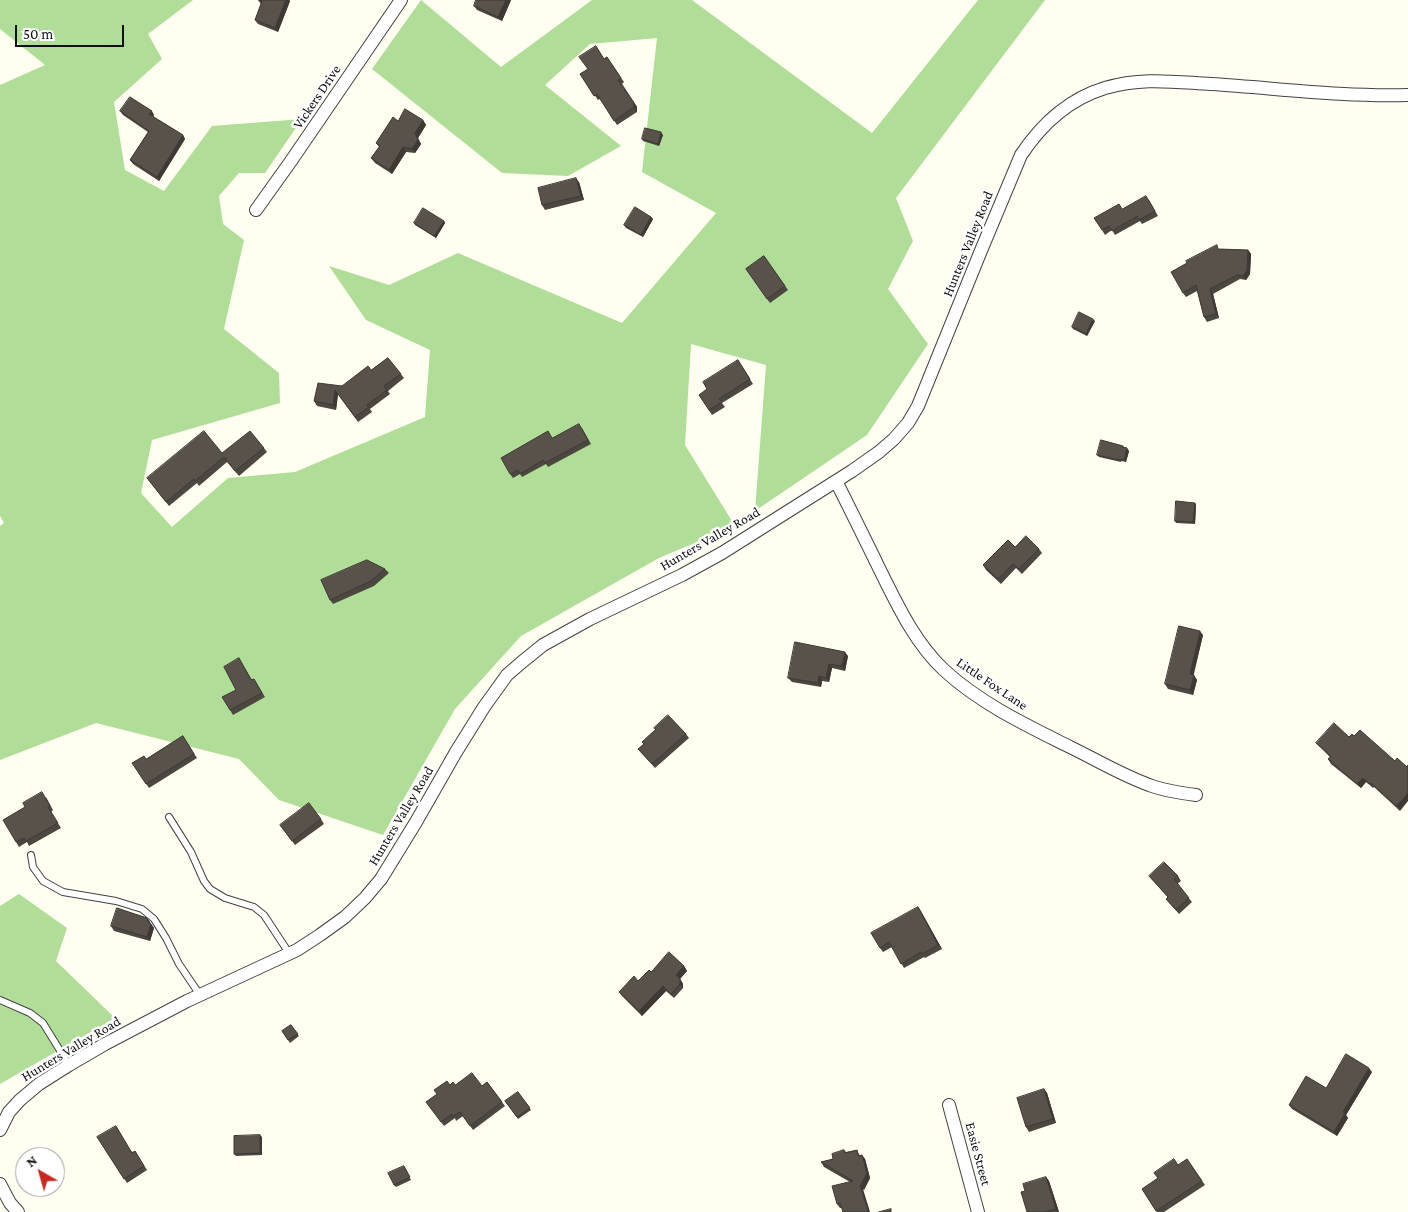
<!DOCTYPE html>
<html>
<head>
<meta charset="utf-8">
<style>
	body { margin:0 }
	#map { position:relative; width:1408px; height:1212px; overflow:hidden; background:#fffef1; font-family:"Crimson Pro",serif }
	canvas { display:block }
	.north { position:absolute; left:15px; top:1147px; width:50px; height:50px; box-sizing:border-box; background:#fff; border:1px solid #9f9f9f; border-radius:50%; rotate:322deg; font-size:14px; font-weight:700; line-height:20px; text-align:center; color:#0f0f0f }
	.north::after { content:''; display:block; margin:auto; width:18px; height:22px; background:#c62920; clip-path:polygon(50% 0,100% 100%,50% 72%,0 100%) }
	.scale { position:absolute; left:15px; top:25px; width:109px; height:22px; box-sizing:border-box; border:2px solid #0f0f0f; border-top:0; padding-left:6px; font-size:15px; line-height:18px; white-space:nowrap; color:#0f0f0f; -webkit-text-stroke:4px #fff; paint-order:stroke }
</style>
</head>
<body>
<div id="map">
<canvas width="1408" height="1212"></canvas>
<div class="north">N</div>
<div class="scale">50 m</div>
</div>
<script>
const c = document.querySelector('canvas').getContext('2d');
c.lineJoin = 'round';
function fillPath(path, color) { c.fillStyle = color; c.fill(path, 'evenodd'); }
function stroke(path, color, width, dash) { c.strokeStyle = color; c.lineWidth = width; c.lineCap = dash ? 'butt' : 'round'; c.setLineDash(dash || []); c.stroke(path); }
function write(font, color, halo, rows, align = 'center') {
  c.font = font + ' "Crimson Pro",serif'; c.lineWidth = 5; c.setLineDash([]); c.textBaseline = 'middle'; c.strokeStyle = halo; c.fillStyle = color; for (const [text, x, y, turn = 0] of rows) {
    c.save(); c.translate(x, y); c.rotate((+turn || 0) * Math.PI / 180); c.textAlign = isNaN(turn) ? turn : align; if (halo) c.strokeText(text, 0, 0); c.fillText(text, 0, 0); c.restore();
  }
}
fillPath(new Path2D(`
	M0,0H193L148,34L162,59L114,102L125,170L164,191L212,126L302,119L265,173H239L219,196L223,224L244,240L224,329L279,373L280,403L152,440L141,493L172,527L228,478L295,472L425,417L430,350L366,320L329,266L389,285L458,253L622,323L716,213L642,172L657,38L590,44L545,85L621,146L568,176L502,173L372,69L421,0L501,67L592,0H692L872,133L978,0H1045L896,198L913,241L888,289L928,344L867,435L755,511L766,365L691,344L685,445L735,526L659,558L521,636L455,709L383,835L279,800L239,759L96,723L0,760V526L4,523L0,516V85L45,65L0,29Z
	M19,894L67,928L56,961L115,1018L0,1084V906Z`), '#b0dd97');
const lane = new Path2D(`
	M169,817L191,852L204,881L210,889L225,898L254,907L264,915L289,953
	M31,855L33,867L43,881L63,892L116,901L142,909L154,919L166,938L179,964L200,995
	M0,1000L30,1013L43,1023L69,1065`);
const street = new Path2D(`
	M256,210L291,161L401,0
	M836,481C850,509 864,537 878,566C896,602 914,642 944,670C981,704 1026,725 1070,747C1097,760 1123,776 1152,786C1166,791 1181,793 1196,795
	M949,1105L978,1212
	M0,1130L9,1112L20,1100L39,1084L69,1065L105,1044L187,1001L297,950L320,935L345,917L365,898L381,879L416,822L456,752L484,707L507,675L522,662L543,645L590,619L682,575L722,553L852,471L879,452L894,439L908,423L918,406L980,253L1021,155C1041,125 1069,99 1105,88C1142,77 1174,82 1211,84C1276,88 1342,97 1408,95
	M0,1184L10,1203L18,1212`);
stroke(lane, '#424242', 8);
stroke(street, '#424242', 14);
stroke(lane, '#fff', 6);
stroke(street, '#fff', 12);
fillPath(new Path2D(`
	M258,0H289L290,1L278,32L258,24L255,20L261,4Z
	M511,0L502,21L477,10L474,6Z
	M607,57L624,82L622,84L637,107V112L617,125L600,99L598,100L580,74Z
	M120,111L154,115L153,117L183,135L185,139L159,181L133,164L130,160L148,132L123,115Z
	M423,120L426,125L418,138L421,144L415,153L406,152L392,174L375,163L371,158L379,147L376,143L398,121Z
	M663,135L659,146L643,141L642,139Z
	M579,182L584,200L545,210L542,205Z
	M1149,200L1158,216L1142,224L1140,221L1115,235L1112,230L1105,235L1102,230L1122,209Z
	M651,217L653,219L643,237L626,228L624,225Z
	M444,221L445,223L436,238L415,225L414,223Z
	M1219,249L1248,250L1251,254L1250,274L1246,280L1240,279L1213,294L1219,318L1207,322L1204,317L1197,291L1186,297L1183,293Z
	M764,256L788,290L770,303L746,269Z
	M1095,321L1087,336L1073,329L1072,327Z
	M388,358L404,378L388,391L390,394L370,409L372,412L358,422L338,394L336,410L317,406L314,401L371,370Z
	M738,360L753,384L722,403L725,407L712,415L699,395L707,389Z
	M582,428L591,444L548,467L546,464L522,477L520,474L513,478L510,474L553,438Z
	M1123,446L1129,451L1126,462L1121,461V462L1099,457L1097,455Z
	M264,448L267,452L239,476L227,462L199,486L197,483L169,506L147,478L222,453Z
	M1195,503L1196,505L1195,524L1176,523L1175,521Z
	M1015,547L1039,549L1042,553L1022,574L1016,568L1001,584L986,570L983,565Z
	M385,569L389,573L374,586L333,604L330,600Z
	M1203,635L1193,675L1197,680L1193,695L1168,689L1165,684Z
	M848,656L845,671L832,668L829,682L822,681L821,687L792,682L788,678Z
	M239,658L252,680L254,679L265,697L233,715L230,710L236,690Z
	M656,730L686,734L689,738L655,768L638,749L644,744Z
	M183,736L197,758L149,788L132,763L146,759Z
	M1349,737L1400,811L1374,787L1373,788L1366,782L1361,788L1331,764L1328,759L1330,757L1316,743Z
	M46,797L53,810L51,812L61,828L29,846L27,842L19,847L16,842Z
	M321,819L324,824L295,845L280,825Z
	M1149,876H1178L1181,881L1177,884L1192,902L1179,914L1166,899L1168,897Z
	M918,907L942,949L925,958L924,957L904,968L892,947L883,952L880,948Z
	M147,918L154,928L150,941L114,931L111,926Z
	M684,966L687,971L680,979L683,984V988L674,998L666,991L642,1016L622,996L619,992L638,981L651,972Z
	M291,1025L299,1036L290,1043L282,1031Z
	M1372,1072L1346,1115L1348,1118L1337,1136L1292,1109L1289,1105L1326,1088Z
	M487,1082L505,1106L473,1130L463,1116L456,1121L455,1118L444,1126L426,1102L450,1085L482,1086Z
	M1044,1089L1047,1093L1056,1123L1029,1132L1026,1127Z
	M518,1092L531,1110L518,1119L505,1101Z
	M97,1137L133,1152L135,1151L147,1170L127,1183Z
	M262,1137V1155L236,1156L234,1154Z
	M844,1150L846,1152L857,1150L860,1156L862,1155L865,1159L870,1178L864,1190L863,1189L842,1208H840L837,1204L850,1182L824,1167L821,1162L833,1159Z
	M1187,1159L1205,1185L1164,1212H1157L1142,1189Z
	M405,1168L411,1180L396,1187L394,1185Z
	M1046,1177L1049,1181L1059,1212H1027Z`), '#4c4740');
fillPath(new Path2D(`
	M286,0H289L290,1L278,32L275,28Z
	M506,0H511L502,21L498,17Z
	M622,84L637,107V112L634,107Z
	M152,111L154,115L152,118L149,114Z
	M423,120L426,125L418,138L421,144L415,153L412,149L415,133Z
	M661,132L663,135L659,146L658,144Z
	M183,135L185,139L159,181L157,177Z
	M403,147L406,152L392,174L389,170Z
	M576,178L579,182L584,200L581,196Z
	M651,217L653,219L643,237L641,235Z
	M444,221L445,223L436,238L434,236Z
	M1248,250L1251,254L1250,274L1246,280L1243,276Z
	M1210,289L1213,294L1219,318L1216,314Z
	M1093,319L1095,321L1087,336L1086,334Z
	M335,390L338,394L336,410L333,405Z
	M1127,448L1129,451L1126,462L1124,460Z
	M1195,503L1196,505L1195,524L1193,522Z
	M1200,631L1203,635L1193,678L1190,674Z
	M845,652L848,656L845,671L842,666Z
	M829,664L832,668L829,682L826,678Z
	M1194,675L1197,680L1193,695L1190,690Z
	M819,676L822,681L821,687L818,683Z
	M1363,778L1366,782L1361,788L1357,784Z
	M1408,793V801L1400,811L1396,806Z
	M918,907L921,911L942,949L938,945Z
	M147,918L150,922V924H151L154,928L150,941L147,937Z
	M684,966L687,971L679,980L676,975Z
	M680,979L683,984V988L680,984Z
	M663,986L666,991L642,1016L639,1011Z
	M1369,1068L1372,1072L1346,1115L1348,1118L1337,1136L1334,1132L1343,1112Z
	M1044,1089L1047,1093L1056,1123L1053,1119Z
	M260,1135L262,1137V1155L260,1153Z
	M862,1155L865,1159L870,1178L864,1190L861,1185Z
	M1046,1177L1049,1181L1059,1212L1056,1209Z
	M860,1185L863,1189L870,1212H868Z`), '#3e3934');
const building = new Path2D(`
	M259,0H286L275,28L255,20L262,1Z
	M476,0H506L498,17L474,6Z
	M596,46L604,59L607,57L621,78L618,80L634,103V107L614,121L597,94L594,96L580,74L588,69L579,57Z
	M130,97L152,111L149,114L183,135L157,177L130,160L149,131L120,111Z
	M405,109L423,120L415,133L418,140L412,149L403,147L389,170L371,158L380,146L376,143L393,117L398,121Z
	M645,128L661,132L658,144L642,139Z
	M576,178L581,196L542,205L538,188Z
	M1146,196L1155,211L1139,220L1137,216L1112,231L1109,226L1102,230L1094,218L1119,204L1122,209Z
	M635,207L651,217L641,235L624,225Z
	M423,208L444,221L434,236L414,223Z
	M1217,245L1218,249L1248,250L1247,270L1243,276L1237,275L1210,289L1216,314L1204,317L1196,285L1183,293L1171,272L1187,263L1186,261Z
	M764,256L785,286L767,299L746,269Z
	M1079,312L1093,319L1086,334L1072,327Z
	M388,358L401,374L384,386L387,390L367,405L369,407L355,417L335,390L333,405L314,401L318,383L342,386L368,366L371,370Z
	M738,360L750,379L719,399L722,402L709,410L699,395L707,389L703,382Z
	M579,424L588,440L545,463L543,460L520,474L518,470L510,474L501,458L548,431L552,438Z
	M204,431L222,453L250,431L264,448L235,471L224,457L195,481L194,479L166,502L147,478Z
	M1101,440L1123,446L1122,447L1127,448L1124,460L1120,459L1119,460L1097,455Z
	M1176,501L1195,503L1193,522L1175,521Z
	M1026,536L1039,549L1019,569L1013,564L998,579L983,565L1008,540L1015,547Z
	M367,560L385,569L371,581L330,600L321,580Z
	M1179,626L1200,631L1190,674L1194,675L1190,690L1165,684Z
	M795,642L845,652L842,666L829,664L826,678L819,676L818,683L788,678Z
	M239,658L251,680L254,679L262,693L230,710L222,697L236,690L224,667Z
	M668,715L686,734L652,764L638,749L644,744L642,742L656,729L654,728Z
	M1334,723L1349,737L1352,734L1354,736L1360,730L1395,761L1397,758L1407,767L1408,765V793L1396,806L1371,783L1370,784L1363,778L1357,784L1328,759L1331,756L1316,743Z
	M183,736L194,754L146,784L132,763L144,756L146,759Z
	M42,792L50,806L48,807L58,823L26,841L24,838L16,842L3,820L25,807L23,803Z
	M309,803L321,819L292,841L280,825Z
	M1164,862L1178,876L1174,879L1189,898L1176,910L1166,899L1168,897L1149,876Z
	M918,907L938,945L922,954L921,952L901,964L889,942L880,948L871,933Z
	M117,908L147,918L148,922L151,924L147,937L111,926Z
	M669,952L684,966L676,975L680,979V984L671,994L663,986L639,1011L619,992L634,976L638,981L649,970L651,972Z
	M291,1025L298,1034L288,1040L282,1031Z
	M1346,1054L1369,1068L1343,1112L1345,1113L1334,1132L1289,1105L1306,1076L1326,1088Z
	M472,1073L482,1086L487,1082L502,1102L470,1126L460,1112L453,1116L452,1114L441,1122L426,1102L437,1094L434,1090L447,1081L450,1085L453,1082L455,1085Z
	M1044,1089L1053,1119L1026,1127L1017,1098Z
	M518,1092L530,1108L517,1117L505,1101Z
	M116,1126L132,1153L135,1151L144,1166L124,1179L97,1137Z
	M260,1135V1153L234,1154V1136Z
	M844,1150L845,1153L857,1150L858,1156L862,1155L867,1173L861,1185H860L868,1212H843L840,1203L837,1204L832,1186L853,1181L821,1162L833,1159L832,1154Z
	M1174,1159L1178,1165L1187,1159L1202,1181L1156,1211L1142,1189L1158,1178L1154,1173Z
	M404,1166L410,1177L394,1185L388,1173Z
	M1046,1177L1056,1209L1045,1212H1027L1021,1192L1025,1191L1023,1184Z
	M891,1209V1212H879Z`);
fillPath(building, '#58524b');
stroke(building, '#3e3934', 1);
write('14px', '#0f0f0f', '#fff', [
	["Vickers Drive",317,97,-56],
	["Hunters Valley Road",968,244,-68],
	["Hunters Valley Road",710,539,-30],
	["Little Fox Lane",992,684,34],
	["Hunters Valley Road",401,816,-59],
	["Hunters Valley Road",71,1049,-31],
	["Easie Street",978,1154,75]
]);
</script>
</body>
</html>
